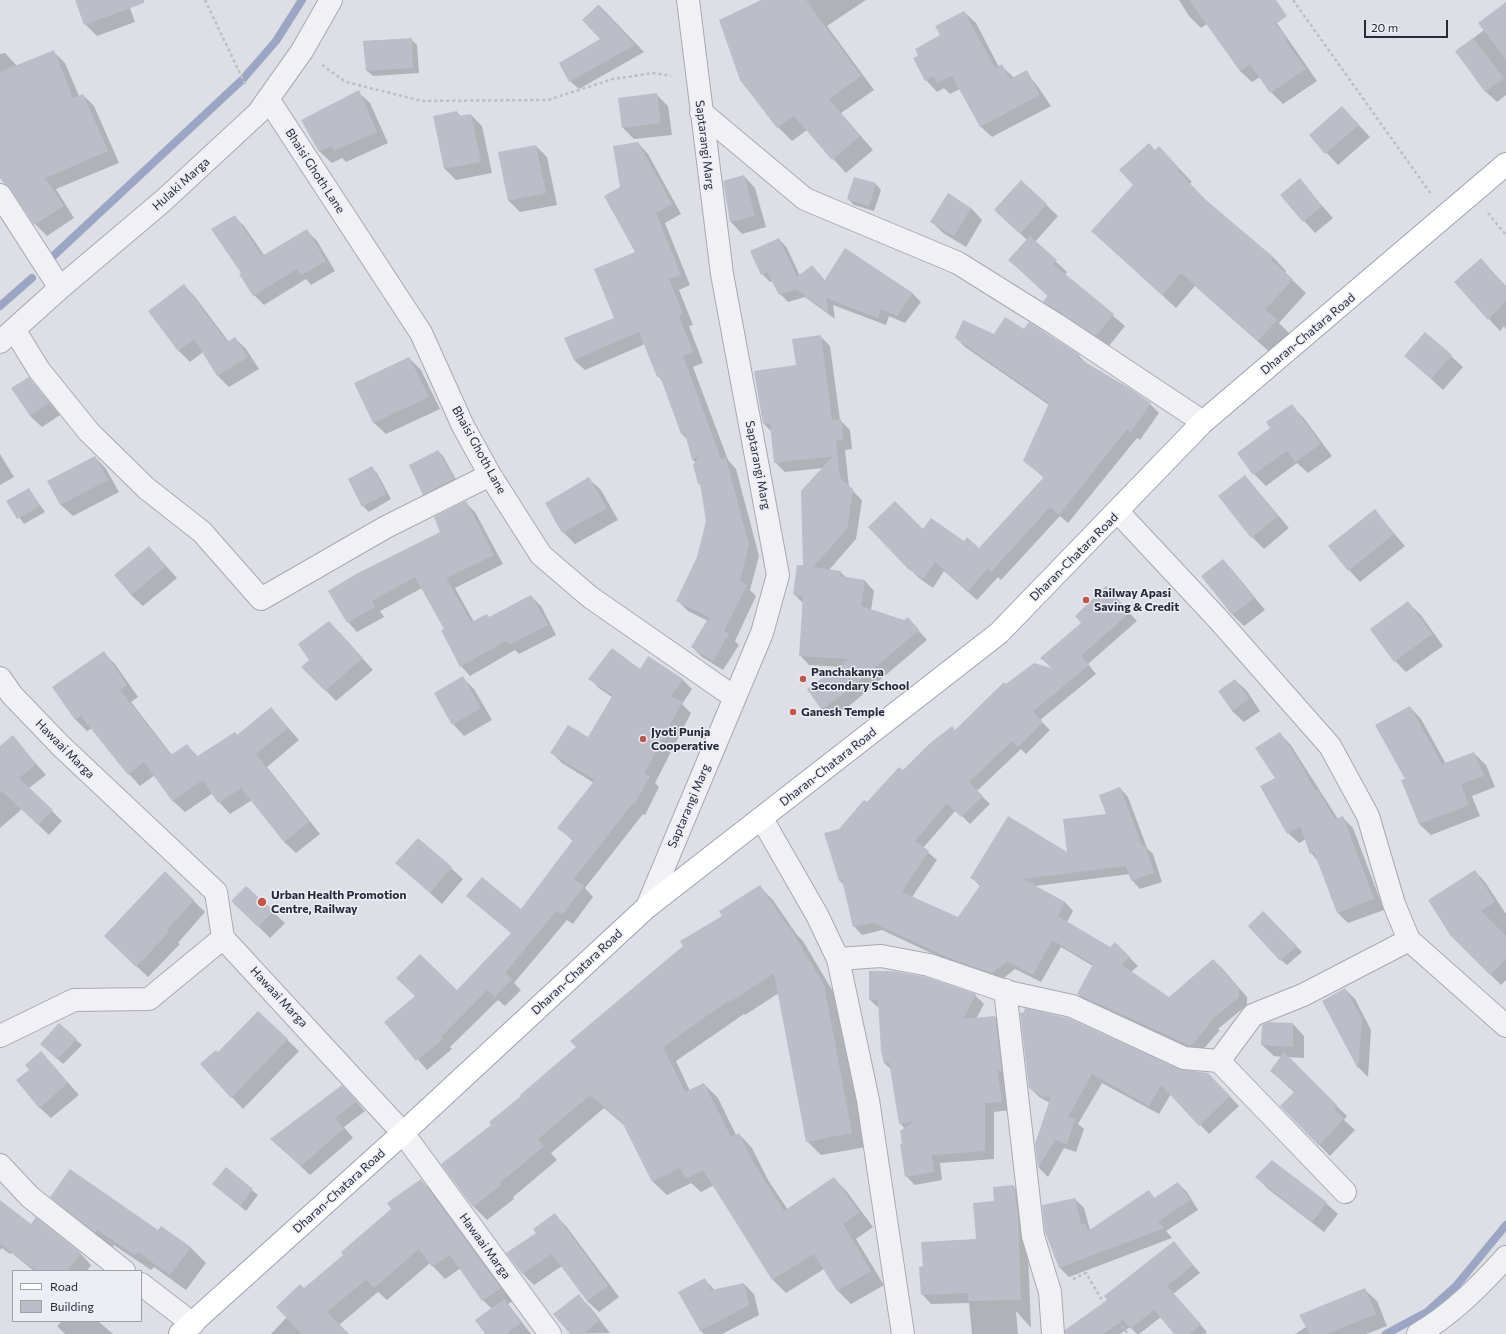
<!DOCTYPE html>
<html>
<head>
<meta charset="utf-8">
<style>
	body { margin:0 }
	#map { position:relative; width:1506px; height:1334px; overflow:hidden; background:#dedfe6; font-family:Commissioner,sans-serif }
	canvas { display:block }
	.legend { position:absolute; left:12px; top:1270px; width:130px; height:52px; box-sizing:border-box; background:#edeef4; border:1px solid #9ea0aa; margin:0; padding:5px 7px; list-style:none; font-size:12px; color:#282a3c }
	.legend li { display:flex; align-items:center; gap:8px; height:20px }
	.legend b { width:20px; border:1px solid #9ea0aa }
	.scale { position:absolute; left:1364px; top:20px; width:84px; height:18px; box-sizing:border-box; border:2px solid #282a3c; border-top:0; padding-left:5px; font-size:12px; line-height:14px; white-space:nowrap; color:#282a3c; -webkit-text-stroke:3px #edeef4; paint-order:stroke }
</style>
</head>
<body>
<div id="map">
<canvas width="1506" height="1334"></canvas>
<ul class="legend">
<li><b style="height:5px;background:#fff"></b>Road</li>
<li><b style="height:11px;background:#bbbdc8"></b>Building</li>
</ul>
<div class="scale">20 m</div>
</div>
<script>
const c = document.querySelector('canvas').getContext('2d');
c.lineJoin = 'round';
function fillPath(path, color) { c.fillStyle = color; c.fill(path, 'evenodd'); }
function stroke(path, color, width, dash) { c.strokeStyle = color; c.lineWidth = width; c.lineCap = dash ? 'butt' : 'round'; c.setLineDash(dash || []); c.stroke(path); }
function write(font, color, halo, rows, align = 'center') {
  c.font = font + ' Commissioner,sans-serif'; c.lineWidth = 3; c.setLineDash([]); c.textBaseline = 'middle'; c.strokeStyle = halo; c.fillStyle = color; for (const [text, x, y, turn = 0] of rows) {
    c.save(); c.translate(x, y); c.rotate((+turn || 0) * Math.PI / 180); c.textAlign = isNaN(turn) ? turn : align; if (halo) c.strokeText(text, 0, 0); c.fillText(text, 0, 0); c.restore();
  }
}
fillPath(new Path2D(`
	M76,0H127L135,22L97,36L85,24Z
	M761,0H866L827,26L874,90L841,113L873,150L846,173L807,130L792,141L778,127L741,79Z
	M1179,0H1261L1317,81L1283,104L1271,92L1260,77L1252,82L1240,71L1207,24L1201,28L1189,16Z
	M1506,3V95L1497,102L1486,92L1456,52L1484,30Z
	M599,5L644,52L579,89L570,81L602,39L583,20Z
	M964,12L976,23L999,67L1002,66L1014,78L1025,72L1036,84L1051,106L992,137L980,126L960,89L950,94L944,88L937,92L926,80L920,56Z
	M411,39L417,45L419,73L373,76L367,71L364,41Z
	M54,52L65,63L79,96L83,95L94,106L119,163L56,189L74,218L47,236L35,224L7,184L0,165V54L5,53L17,66Z
	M358,92L370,103L388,143L346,162L342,158L332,163L320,152L303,120Z
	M656,94L668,106L672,135L634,139L623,128L619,99Z
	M1342,107L1370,137L1338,165L1310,135Z
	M457,112L461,117L471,115L482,126L492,173L456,180L445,169Z
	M638,143L648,154L681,214L665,223L690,285L679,290L693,325L689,326L703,363L693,367L728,460L736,469L759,556L750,590L756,596L735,641L739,645L723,670L702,657L692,647L708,621L688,611L678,601L698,558L707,522L702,486L698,483L696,463L693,460L687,439L682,434L662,381L658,376L645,344L585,370L574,360L615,319L637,253L621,188Z
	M536,146L547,157L557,205L520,212L508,200Z
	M1156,151L1172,161L1192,182L1189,184L1205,200L1273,257L1286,271L1285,273L1306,293L1279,323L1290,334L1272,354L1195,286L1176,308L1092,231L1135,185Z
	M744,176L755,188L766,227L742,234L731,222L724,182Z
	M1299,180L1333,218L1315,233L1281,195Z
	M1021,181L1058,216L1035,242L1067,272L1065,275L1125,326L1108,347L1056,313L1044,301L1048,296L1009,260L1027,240L1007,221Z
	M876,184L881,190L874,211L854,205L848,199Z
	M971,208L982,220L966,247L943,233L931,221Z
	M234,216L244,226L264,255L307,231L317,241L335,271L311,285L306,279L264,305L254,295L242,274Z
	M779,239L787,248L800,276L820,274L825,281L846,249L913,294L921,302L905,323L889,316L886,325L833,305L835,319L805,297L788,302L780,294L773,281L770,282L762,274Z
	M1481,260L1506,286V329L1504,326L1500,331L1455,282Z
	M184,285L195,297L229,342L235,338L246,349L259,369L229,387L218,376L203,352L190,362L178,350Z
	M1029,323L1079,356L1088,365L1150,404L1159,413L1140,440L1137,438L1068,523L1060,516L1001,580L998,577L977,600L944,571L933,588L919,578L909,568L924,531L964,542L979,549L1044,478L1025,461L1049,405L965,347L956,338L994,335L1024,330Z
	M820,336L830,346L840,420L850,430L852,449L845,450L849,487L862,500L856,539L829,570L840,572L847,578L865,581L874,591L871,610L905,621L908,619L927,640L854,702L832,718L822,709L808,690L840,667L809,665L800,655L803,603L794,594L804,567L824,468L785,472L775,462L771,431L764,424L797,366Z
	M1406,356H1451L1463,367L1443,390Z
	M409,358L421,370L440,409L386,434L374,423L355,384Z
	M29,378L60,415L42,427L30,416Z
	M1292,406L1303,417L1332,456L1308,473L1297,463L1266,486L1254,474L1238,453L1272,428Z
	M438,451L443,456L459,485L429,499L424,494Z
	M0,454L14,477L0,485Z
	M95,457L106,469L119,492L73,516L61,505L49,482Z
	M372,468L377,473L391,499L369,512L363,506Z
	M1245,476L1289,528L1264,549L1252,537Z
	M589,479L601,490L618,520L575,544L563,532L546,503Z
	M29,489L45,512L24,524L8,501Z
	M465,502L475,512L503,564L455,588L474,622L490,618L531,596L541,606L556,635L519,654L515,650L470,676L461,666L445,629L422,588L380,611L384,617L357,632L348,622L442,532Z
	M1375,511L1405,546L1360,582L1349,570Z
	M149,547L177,578L143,606L131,595Z
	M1223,560L1234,572L1265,610L1244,626L1232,614Z
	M1114,596L1137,621L1088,664L1096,674L1040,720L1050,730L1026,754L1021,749L977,791L990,804L970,824L956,810L923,848L937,860L912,897L958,919L981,887L971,877L1068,854L1107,815L1120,788L1128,797L1147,848L1153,854L1162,882L1140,889L1132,880L1130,874L1035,886L1065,902L1073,911L1067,922L1110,948L1115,943L1138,966L1131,972L1169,998L1213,960L1222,968L1247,997V1005L1218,1029L1220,1030L1199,1054L1086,1002L1078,994L1093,966L1061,947L1041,982L1015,969L1000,981L963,968L882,930L862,935L854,926L844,885L840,881V830L903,772L955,731L1006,686L1054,670L1041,658Z
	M1408,603L1420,614L1443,646L1406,672L1395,661Z
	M340,633L373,670L336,701L303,667Z
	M103,652L115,664L138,697L131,702L172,755L187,745L198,757L235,733L238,736L271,708L299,740L267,767L320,834L296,853L284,842L252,800L230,814L219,802L213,793L185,812L173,801L155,775L140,786L129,774L92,728L87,731L76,720L53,687Z
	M640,670L682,679L692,689L682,704L691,713L655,783L659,787L645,815L643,814L585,888L593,897L573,924L567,920L514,983L521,990L505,1006L498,1000L450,1047L452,1049L427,1070L385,1022L457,992L512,934L467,896L521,910L573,841L558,827L594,783L562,763L552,753L588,738L612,697L600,689L590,679Z
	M463,678L474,689L492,720L464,736L453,724Z
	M1235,680L1247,691L1260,711L1244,722L1232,711Z
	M1410,707L1421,719L1446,764L1474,753L1486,765L1495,787L1472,796L1480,816L1431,835L1419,824L1407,779Z
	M1279,733L1290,744L1338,819L1343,818L1353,828L1384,910L1348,923L1338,913L1318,861L1311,853L1306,839L1299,843L1288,833L1276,778Z
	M13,737L46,775L29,788L62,821L49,835L22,809L0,828V747Z
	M397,863L451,868L463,879L442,904Z
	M1475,871L1485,882L1506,914V980L1501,985L1451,935Z
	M165,873L205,912L178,943L180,944L148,977L116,947Z
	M759,886L773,900L797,935L803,941L838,1000L866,1147L821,1155L807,1141L779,993L745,1015L744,1014L676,1061L690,1091L704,1084L718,1098L736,1135L739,1134L752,1148L768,1180L788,1210L834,1178L847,1192L873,1227L856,1239L884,1285L851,1304L837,1290L824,1269L786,1293L772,1279L714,1185L701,1192L691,1183L667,1195L653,1182L625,1126L604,1108L551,1153L557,1160L513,1197L514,1199L487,1220L473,1206L493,1125L723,916Z
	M246,887L285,923L270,938L233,901Z
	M1263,912L1302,952L1287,965L1281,960Z
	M870,972L975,995L984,1004L976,1019L995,1017L1004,1025L1010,1110L994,1112V1159L940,1163L942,1180L915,1185L906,1176L904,1144L905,1129L900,1123L892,1070L884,1063L880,1009L870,1000Z
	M1345,989L1355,999L1371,1030L1368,1077L1359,1068L1323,1001Z
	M258,1012L299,1051L243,1109L201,1064L219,1054Z
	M1021,1014L1217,1083L1239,1106L1209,1134L1171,1094L1159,1114L1102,1083L1078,1124L1084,1129L1076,1152L1064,1148L1048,1177L1039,1168L1036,1144L1050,1103L1039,1097L1030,1088Z
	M1293,1024L1304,1036V1058L1287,1057L1347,1116L1344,1120L1355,1130L1330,1156L1282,1106L1295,1093L1271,1071L1282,1057L1274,1056L1262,1045Z
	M76,1040L82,1045L63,1064L47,1049Z
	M52,1064L79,1095L51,1118L39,1107Z
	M351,1095L365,1111L344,1127L353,1138L310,1175L271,1139Z
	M226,1169L258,1195L246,1211L213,1184Z
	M1257,1177L1326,1203L1338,1214L1324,1232L1268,1189Z
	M421,1181L434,1193L513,1301L508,1304L531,1334H486L492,1309L483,1300L461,1268L445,1279L430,1263L387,1300L378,1292L339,1325L348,1334H271L287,1317L304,1289L345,1255Z
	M1178,1183L1187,1192L1198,1210L1166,1231L1172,1238L1069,1277L1060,1268L1046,1231L1075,1199L1084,1208L1090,1230L1148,1191L1155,1198Z
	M1013,1186L1023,1196L1027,1226L1031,1328L1016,1311L1018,1334H972L969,1303L931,1304L922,1294L977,1240L995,1202Z
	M51,1197L158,1231L190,1247L206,1263L186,1290L154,1267L151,1270L114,1245L112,1248L67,1213Z
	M0,1201L31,1226L80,1253L91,1265L87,1271H34L12,1253L10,1254L2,1248L0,1250Z
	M555,1215L566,1226L619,1297L599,1312L587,1301L562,1266L534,1285L523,1274L538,1233Z
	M1173,1242L1200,1273L1173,1294L1207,1332L1205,1334H1176L1161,1317L1139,1334H1137L1130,1327L1120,1334H1084L1108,1300Z
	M704,1279L715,1290L744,1284L754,1294L759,1315L722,1334H704L700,1330Z
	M1365,1290L1377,1301L1387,1326L1366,1334H1295Z
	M579,1296L590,1307L610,1333L571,1334Z
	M62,1321H98L113,1334H65L57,1326Z`), '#0003');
stroke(new Path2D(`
	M49,260L243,79L276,41L302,0
	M0,306L32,278
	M1386,1334L1427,1312L1456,1286L1506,1225`), '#9ba5c4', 8);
fillPath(new Path2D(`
	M75,0H144V3L84,25Z
	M761,0H806L861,76L829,99L860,136L832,160L794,116L777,128L740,80L719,20Z
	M1189,0H1276L1287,16L1276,24L1287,39L1285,40L1306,69L1270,93L1250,64L1240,71Z
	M1506,2V59L1478,23Z
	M598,5L635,45L569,82L559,63L600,39L582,20Z
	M964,11L995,68L1002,64L1010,79L1027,70L1040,95L980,127L952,76L937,83L933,76L925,81L913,58L918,56L915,49L940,35L935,26Z
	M412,38L413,68L366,71L363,41Z
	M1473,38L1504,78L1485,92L1455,51Z
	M54,50L73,98L83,94L108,151L45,178L64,206L34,225L10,188L4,183L0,178V72Z
	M359,90L377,132L334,151L331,146L319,152L301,120Z
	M657,93L661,123L622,128L618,98Z
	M1342,106L1359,125L1325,154L1309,135Z
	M457,111L458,116L471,114L481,162L444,169L433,116Z
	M638,142L672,204L656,213L681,275L669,279L683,314L679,316L693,352L683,356L721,459L726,458L749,545L740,581L747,585L724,631L729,634L713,661L691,647L709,617L676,601L697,557L706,521L700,483L698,484L693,465L700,456L692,460L685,433L681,434L660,376L657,377L639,332L574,360L564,338L614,318L594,269L635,252L604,196L620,187L613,146Z
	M1149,143L1155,150L1159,146L1179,168L1177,170L1205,199L1273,257L1271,260L1293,279L1265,310L1277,320L1258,341L1181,273L1162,295L1091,231L1133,185L1119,170Z
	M536,145L546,193L508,201L498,152Z
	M744,175L755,216L730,222L723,181Z
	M854,177L876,183L869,206L847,199Z
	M1300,178L1322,206L1303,222L1280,195Z
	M1021,180L1047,204L1020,234L994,210Z
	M948,193L971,208L954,236L930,222Z
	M235,215L262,256L307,229L326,261L301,275L297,269L253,296L239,274L241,273L211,229Z
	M1030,236L1057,260L1053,264L1114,314L1096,336L1043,302L1048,295L1008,260Z
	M779,238L797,277L812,265L823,278L824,281L845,248L913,293L897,316L881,309L878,318L826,298L828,313L796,289L779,295L767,272L761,275L750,251Z
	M1481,258L1506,287V301L1488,320L1454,282Z
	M184,284L227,342L235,337L248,357L217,376L194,339L178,351L148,311Z
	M1005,317L1024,329L1029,322L1080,355L1078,358L1129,388L1151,403L1131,432L1127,429L1059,515L1050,507L991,572L988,568L968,591L935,562L923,579L908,569L868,527L895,501L923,529L931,518L964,541L967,537L979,548L1044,477L1023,461L1049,403L955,338L963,320L994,334Z
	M1425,332L1452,355L1431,379L1404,356Z
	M821,335L832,420L841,419L843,440L836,441L840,478L853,489L847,529L813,567L841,571L840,576L865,580L861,606L904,620L908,617L919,630L845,693L821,709L807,689L849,659L799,656L803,596L793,594L797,565H803L801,491L833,456L774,463L770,423L763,424L754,371L796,365L792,339Z
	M409,357L429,397L373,423L354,383Z
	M29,377L49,403L30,416L11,388Z
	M1292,404L1321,444L1295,462L1287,451L1253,475L1237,453L1270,428L1266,422Z
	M438,450L454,479L423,495L409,465Z
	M95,456L108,480L60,505L47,481Z
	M372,466L386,494L362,507L348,479Z
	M1245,475L1278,516L1251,538L1218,496Z
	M589,477L607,508L562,533L545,503Z
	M29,488L40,506L17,519L6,501Z
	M466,501L494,555L446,578L471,622L487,614L489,617L531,595L548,625L509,645L506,641L460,667L441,630L444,629L415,577L372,601L375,607L347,623L328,591L356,574L440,532L434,517Z
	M1375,509L1394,534L1348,571L1328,546Z
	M149,546L166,566L131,595L114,575Z
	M1223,559L1254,598L1232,615L1201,576Z
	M1106,586L1130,612L1081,656L1089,665L1033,711L1043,722L1018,747L1012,741L969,782L983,796L961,817L947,803L915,841L929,851L902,892L958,917L981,884L970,878L1008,816L1067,852L1063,819L1106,814L1099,795L1120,787L1142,846L1145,845L1154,873L1131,881L1126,866L1023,879L1065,902L1058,916L1110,947L1115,942L1130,957L1122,965L1169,997L1213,959L1239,988V997L1210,1021H1212L1191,1046L1077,994L1093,964L1052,940L1033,975L1007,961L992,973L954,960L873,923L853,927L842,880L839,881L824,833L839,829L864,800L867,802L899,767L903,770L929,744L952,726L955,730L1004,682L1006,684L1034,663L1054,669L1040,658L1081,623L1075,616Z
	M1408,601L1432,634L1394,662L1370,629Z
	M329,621L363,658L325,691L301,667L309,660L298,644Z
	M612,648L640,669L648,656L683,679L671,696L682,702L644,774L650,776L634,805L632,804L574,879L584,886L562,915L556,911L505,973L512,979L495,997L487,990L441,1037L443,1039L416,1061L384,1022L415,996L396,978L420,954L457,990L511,933L466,896L482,877L521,909L573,840L557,828L595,780L550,753L568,725L588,737L613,695L588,679Z
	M104,651L127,685L120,690L171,755L187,744L196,757L235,732L237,735L271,707L288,728L256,754L309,822L284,842L241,788L218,803L203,780L172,801L144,762L128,775L81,716L75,720L52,687Z
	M463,676L481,708L452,725L434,693Z
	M1235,679L1249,699L1232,711L1218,691Z
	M1410,706L1442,764L1474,752L1484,776L1461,784L1469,805L1419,824L1401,780L1405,779L1375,725Z
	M1280,732L1298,760L1315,790L1317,789L1335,819L1343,816L1374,899L1337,913L1314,852L1310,854L1300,826L1287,834L1260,786L1275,778L1255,748Z
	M13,735L36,764L19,778L53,810L38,825L2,791L0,792V746Z
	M418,838L452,867L430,893L395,863Z
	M1475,870L1495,902L1481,911L1506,936V959L1490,975L1450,935L1428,900Z
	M165,871L194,900L167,930L169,932L136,967L104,936Z
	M760,885L788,927L789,926L824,985L852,1133L806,1142L774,973L730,1002L729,1000L663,1047L685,1092L704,1083L731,1137L739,1133L755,1165L784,1211L834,1177L859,1212L843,1224L871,1271L837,1291L814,1254L772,1280L703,1170L686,1179L680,1168L652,1182L622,1122L590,1095L538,1139L544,1146L500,1183L501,1185L473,1207L441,1164L491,1125L489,1122L521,1096L520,1095L576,1047L570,1041L683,946L680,941L722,916L719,911Z
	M246,886L274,911L258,927L231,901Z
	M1263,911L1297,946L1280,961L1248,926Z
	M869,971H892L926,977L976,994L963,1019L995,1016L1002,1072L997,1069L1002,1102L985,1103V1151L932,1155L934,1172L905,1177L900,1144L902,1143L900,1131L915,1121L899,1124L889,1062L884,1063L881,1051L878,1000H869Z
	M1345,988L1362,1019L1358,1069L1322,1001Z
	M1025,1008L1068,1018L1179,1069L1208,1073L1230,1096L1199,1126L1161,1085L1149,1106L1092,1074L1068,1117L1075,1119L1067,1144L1055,1140L1038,1168L1035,1144L1051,1096L1043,1097L1029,1088L1020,1013L1024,1012Z
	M258,1011L288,1039L231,1098L200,1064L216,1050L218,1052Z
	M1268,1022L1293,1023V1047L1261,1045L1262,1025Z
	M59,1023L77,1039L57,1059L40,1044Z
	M41,1051L68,1083L39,1108L16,1080L29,1070L25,1065Z
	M1284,1052L1337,1105L1334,1109L1344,1118L1319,1146L1280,1106L1295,1091L1270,1071Z
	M342,1085L357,1101L335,1118L344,1128L301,1166L270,1139Z
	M1272,1160L1327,1202L1312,1222L1255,1177Z
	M226,1167L253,1189L240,1206L212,1184Z
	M70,1169L158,1230L161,1226L191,1247L170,1275L138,1252L135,1255L97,1230L95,1233L50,1197Z
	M421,1179L501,1288L482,1301L450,1255L432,1267L419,1249L374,1288L366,1280L327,1312L349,1334H302L276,1307L300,1284L304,1288L343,1255L341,1252L391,1209L387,1203Z
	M1178,1182L1190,1200L1158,1222L1164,1228L1059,1268L1045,1232L1042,1205L1075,1198L1081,1225L1085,1223L1088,1231L1149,1190L1154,1198Z
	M1014,1185L1018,1216L1021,1300L968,1301V1293L921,1295L919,1267L923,1266L921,1242L976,1239L973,1203L994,1201L993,1187Z
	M0,1200L31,1224L36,1217L81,1253L67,1271H37L0,1244Z
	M555,1213L608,1286L587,1301L552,1254L522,1274L506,1253L536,1233L533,1229Z
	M1174,1241L1193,1265L1167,1286L1201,1324L1190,1334H1174L1154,1310L1130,1329L1123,1320L1103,1334H1065V1330L1107,1300L1104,1296Z
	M705,1278L711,1290L744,1283L749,1305L700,1331L678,1292Z
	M1365,1288L1376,1314L1326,1334H1310L1299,1315Z
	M579,1294L599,1321L583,1334H570L553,1314Z
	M504,1299L521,1323L506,1334H485L475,1320Z`), '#bbbdc8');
const street = new Path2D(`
	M268,99L421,333L463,426L490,475L541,555L590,597L734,697
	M701,112L805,199L958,263L1057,325L1203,422
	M0,195L60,288
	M15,331L39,370L89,432L146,488L202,532L261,599L386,527L490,475
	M0,342L60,288L164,200L258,113L302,51L331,0
	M1118,512L1218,619L1330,746L1368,816L1394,904L1409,940L1506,1026
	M0,678L12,695L61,746L216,892L223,938L403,1133L550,1334
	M762,819L817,915L838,959L868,1100L903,1334
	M647,907L762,633L778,575L722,274L688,0
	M838,959L881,956L929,965L1008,992L1072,1006L1184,1058L1219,1061L1345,1192
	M1005,990L1033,1236L1050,1292L1053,1334
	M0,1036L74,1000L149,999L223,938
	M1219,1061L1253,1015L1303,995L1409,940
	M0,1165L30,1197L124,1271
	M141,1284L193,1324
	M1418,1334C1452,1314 1480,1286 1506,1257`);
const primary = new Path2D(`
	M180,1334L403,1133L647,907L999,633L1203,422L1506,164`);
stroke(street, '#a7a9b3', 24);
stroke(primary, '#9ea1b1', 24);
stroke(new Path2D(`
	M205,0L246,86
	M1293,0L1431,194
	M322,65L346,82L422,101L548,100L613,79L654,73L671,76
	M1488,213L1506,235
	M1073,1279L1086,1273L1106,1307L1128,1334`), '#bcbdc5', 2.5, [3, 3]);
stroke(street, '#f0f0f5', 22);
stroke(primary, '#fff', 22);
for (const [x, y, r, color] of [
	[1086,600,4,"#c3564b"],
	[803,679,4,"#c3564b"],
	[793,712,4,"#c3564b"],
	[643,739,4,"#c3564b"],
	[262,902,5,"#c3564b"]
]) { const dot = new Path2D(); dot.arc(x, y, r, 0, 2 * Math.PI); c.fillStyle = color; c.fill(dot); stroke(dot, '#edeef4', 1.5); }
write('12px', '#282a3c', '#edeef4', [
	["Saptarangi Marg",705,145,83],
	["Bhaisi Ghoth Lane",315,171,57],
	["Hulaki Marga",181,184,-42],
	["Dharan-Chatara Road",1308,334,-40],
	["Bhaisi Ghoth Lane",479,450,61],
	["Saptarangi Marg",758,465,79],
	["Dharan-Chatara Road",1074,557,-45],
	["Hawaai Marga",65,749,45],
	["Dharan-Chatara Road",828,767,-38],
	["Saptarangi Marg",689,806,-67],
	["Dharan-Chatara Road",577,972,-43],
	["Hawaai Marga",279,997,47],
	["Dharan-Chatara Road",339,1191,-42],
	["Hawaai Marga",485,1246,54]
]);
write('bold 12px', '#282a3c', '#edeef4', [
	["Railway Apasi",1094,593],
	["Saving & Credit",1094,607],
	["Panchakanya",811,672],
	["Secondary School",811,686],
	["Ganesh Temple",801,712],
	["Jyoti Punja",651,732],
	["Cooperative",651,746],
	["Urban Health Promotion",271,895],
	["Centre, Railway",271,909]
], 'left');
</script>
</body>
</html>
